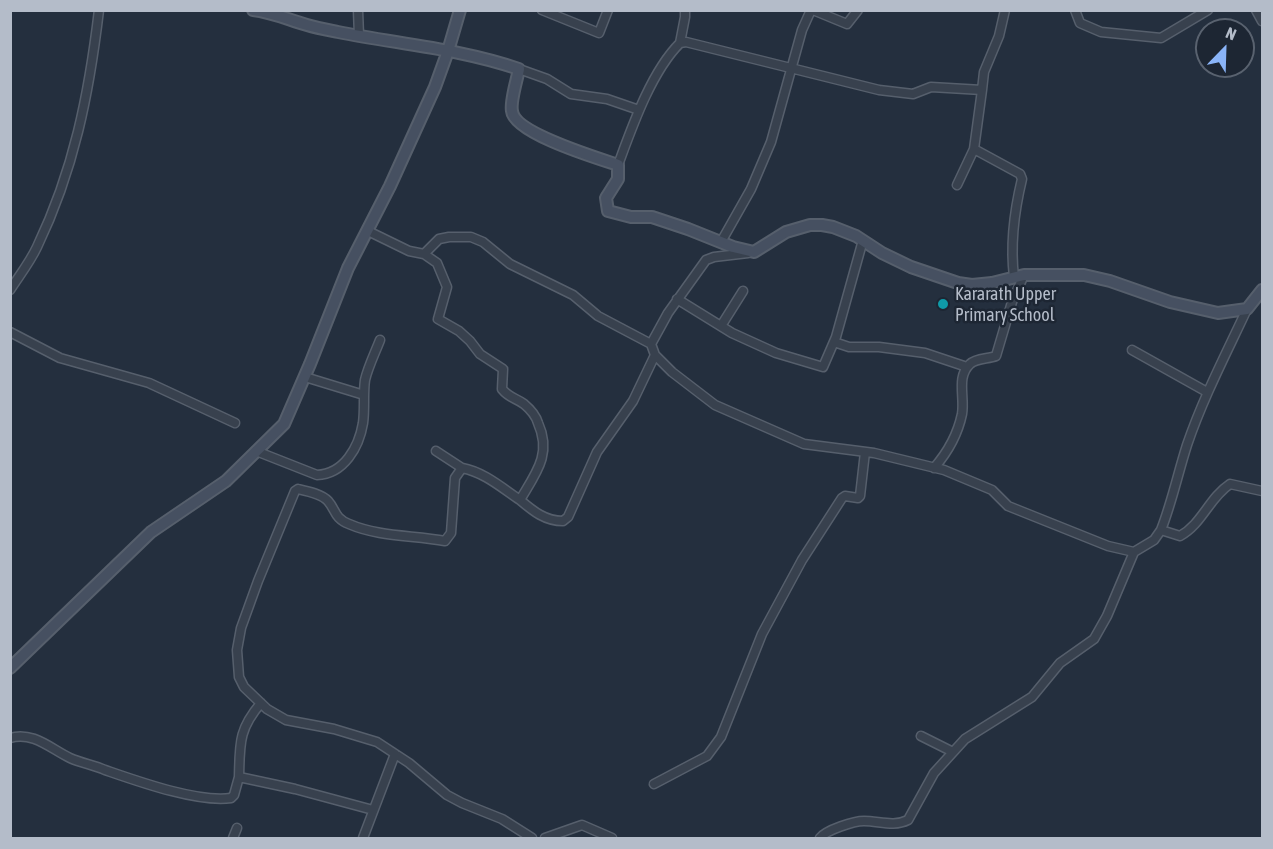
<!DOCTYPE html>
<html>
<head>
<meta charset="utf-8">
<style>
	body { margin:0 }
	#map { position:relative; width:1273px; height:849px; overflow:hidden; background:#242f3e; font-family:"Asap Condensed",sans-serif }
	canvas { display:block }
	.frame { position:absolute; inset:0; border:12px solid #b4bcc9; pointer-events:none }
	.north { position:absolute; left:1195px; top:18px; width:60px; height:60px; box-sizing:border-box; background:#1d2633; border:2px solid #59626f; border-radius:50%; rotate:23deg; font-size:16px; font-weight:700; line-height:24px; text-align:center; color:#b4bcc9 }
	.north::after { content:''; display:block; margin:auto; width:21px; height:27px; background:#8ab4f8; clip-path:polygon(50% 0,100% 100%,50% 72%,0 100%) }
</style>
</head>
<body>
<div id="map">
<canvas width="1273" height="849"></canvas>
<div class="frame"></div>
<div class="north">N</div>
</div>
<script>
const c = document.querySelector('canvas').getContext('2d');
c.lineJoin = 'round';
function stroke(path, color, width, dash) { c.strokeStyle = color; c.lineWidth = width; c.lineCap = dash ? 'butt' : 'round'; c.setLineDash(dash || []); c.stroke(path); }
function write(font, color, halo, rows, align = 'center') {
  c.font = font + ' "Asap Condensed",sans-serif'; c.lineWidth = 5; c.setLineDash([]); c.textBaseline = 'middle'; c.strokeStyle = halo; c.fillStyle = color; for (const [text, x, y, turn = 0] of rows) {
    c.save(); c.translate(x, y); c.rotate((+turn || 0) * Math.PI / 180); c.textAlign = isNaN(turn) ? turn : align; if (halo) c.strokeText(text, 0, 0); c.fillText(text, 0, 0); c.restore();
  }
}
const minor = new Path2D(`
	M358,10L359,36
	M542,10L599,33L608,10
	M813,10L847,24L858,10
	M1075,10L1080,23L1101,32L1161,38L1208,10
	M1256,10L1262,21
	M680,43L685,17V10
	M519,69L547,79L571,94L607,99L639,110
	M982,90L984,72L999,36L1005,10
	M618,165C632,127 651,72 680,43L686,42L879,90L913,94L931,87L982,90L974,149L1020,174L1022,179C1014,212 1010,244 1014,277
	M957,185L974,149
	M368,231L409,251L424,254L437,263L447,287L438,319L459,331L470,341L480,354L503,369L502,389C509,398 516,398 524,404C530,409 536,416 538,423C552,454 536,473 520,500C502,488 484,472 462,468L455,478L451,533L445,541C413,535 379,537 349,524C334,518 336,510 328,501C322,494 307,491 298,489L295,491L258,581L241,628L237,650L239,677L244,687L267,709L286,720L334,729L377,742L409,763L447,795L462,803L502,819L532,838
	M721,242L751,189L771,142L802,30L811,10
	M748,253L714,257L706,260L668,313L651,344L655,355L672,372L715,405L804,444L874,453L944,470L992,490L1008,506L1108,546L1134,552L1154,540L1161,530L1180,536C1202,524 1209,498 1230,484L1262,491
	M424,254L439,239L449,237H471L483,242L510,264L573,295L598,316L651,344
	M10,290C19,276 30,262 37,247C74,170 89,94 99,10
	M677,299L732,333L776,353L823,367L836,337L863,240
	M721,326L743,291
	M10,332L60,358L149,383L235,423
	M834,342L849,347H879L925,353L967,367
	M1132,350L1207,392
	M305,377L364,395
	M256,451L317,475C344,474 359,447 363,423C365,409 363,394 365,380C368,367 375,353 380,340
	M436,451L462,468
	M934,468C947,453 958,433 962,414C965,397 956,377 970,364C976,358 988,359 996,356L1012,302L1024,275
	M520,500C533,511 545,521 563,521L568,517L597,452L633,401L655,355
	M1161,530C1172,502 1178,473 1187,445C1203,398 1226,354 1247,309
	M921,736L953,752
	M10,738C33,731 51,749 70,758C81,763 94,765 105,770C137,781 198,803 231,798L234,795L239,777L295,789L373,810
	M239,777C240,744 238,730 261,703
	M654,784L707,756L721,737L762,634L802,560L842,498L845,496L858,498L860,496L865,452
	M233,838L237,828
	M363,838L395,754
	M545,838L582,825L612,838
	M820,838C826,830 854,821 864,821C879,821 894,827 908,820L934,773L965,739L1032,697L1060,663L1094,639L1107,616L1134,552`);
const secondary = new Path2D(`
	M253,10C272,12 289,20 307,25C317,28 328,30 338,32C399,44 461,49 519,69C517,80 510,101 512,111C514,133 597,158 618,165V179L606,198L608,211L631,217H652L688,229L733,247L754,252L786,232L810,225H822L833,227L856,236L882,253L911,267L958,283L972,285L992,283L1024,275H1084L1110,281L1170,302L1218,313L1247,309L1262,290
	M10,668L151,532L226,481L284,424L310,364L348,268L390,186L435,87L448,51L460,10`);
stroke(minor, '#565f6c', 11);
stroke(secondary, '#565f6c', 14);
stroke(minor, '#38414e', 8);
stroke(secondary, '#465061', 10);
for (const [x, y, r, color] of [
	[943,304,6,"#0f9aa8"]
]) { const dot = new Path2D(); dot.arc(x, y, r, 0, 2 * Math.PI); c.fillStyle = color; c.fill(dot); stroke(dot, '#1d2633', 2); }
write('18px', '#b4bcc9', '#1d2633', [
	["Kararath Upper",955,294],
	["Primary School",955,315]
], 'left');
</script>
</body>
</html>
